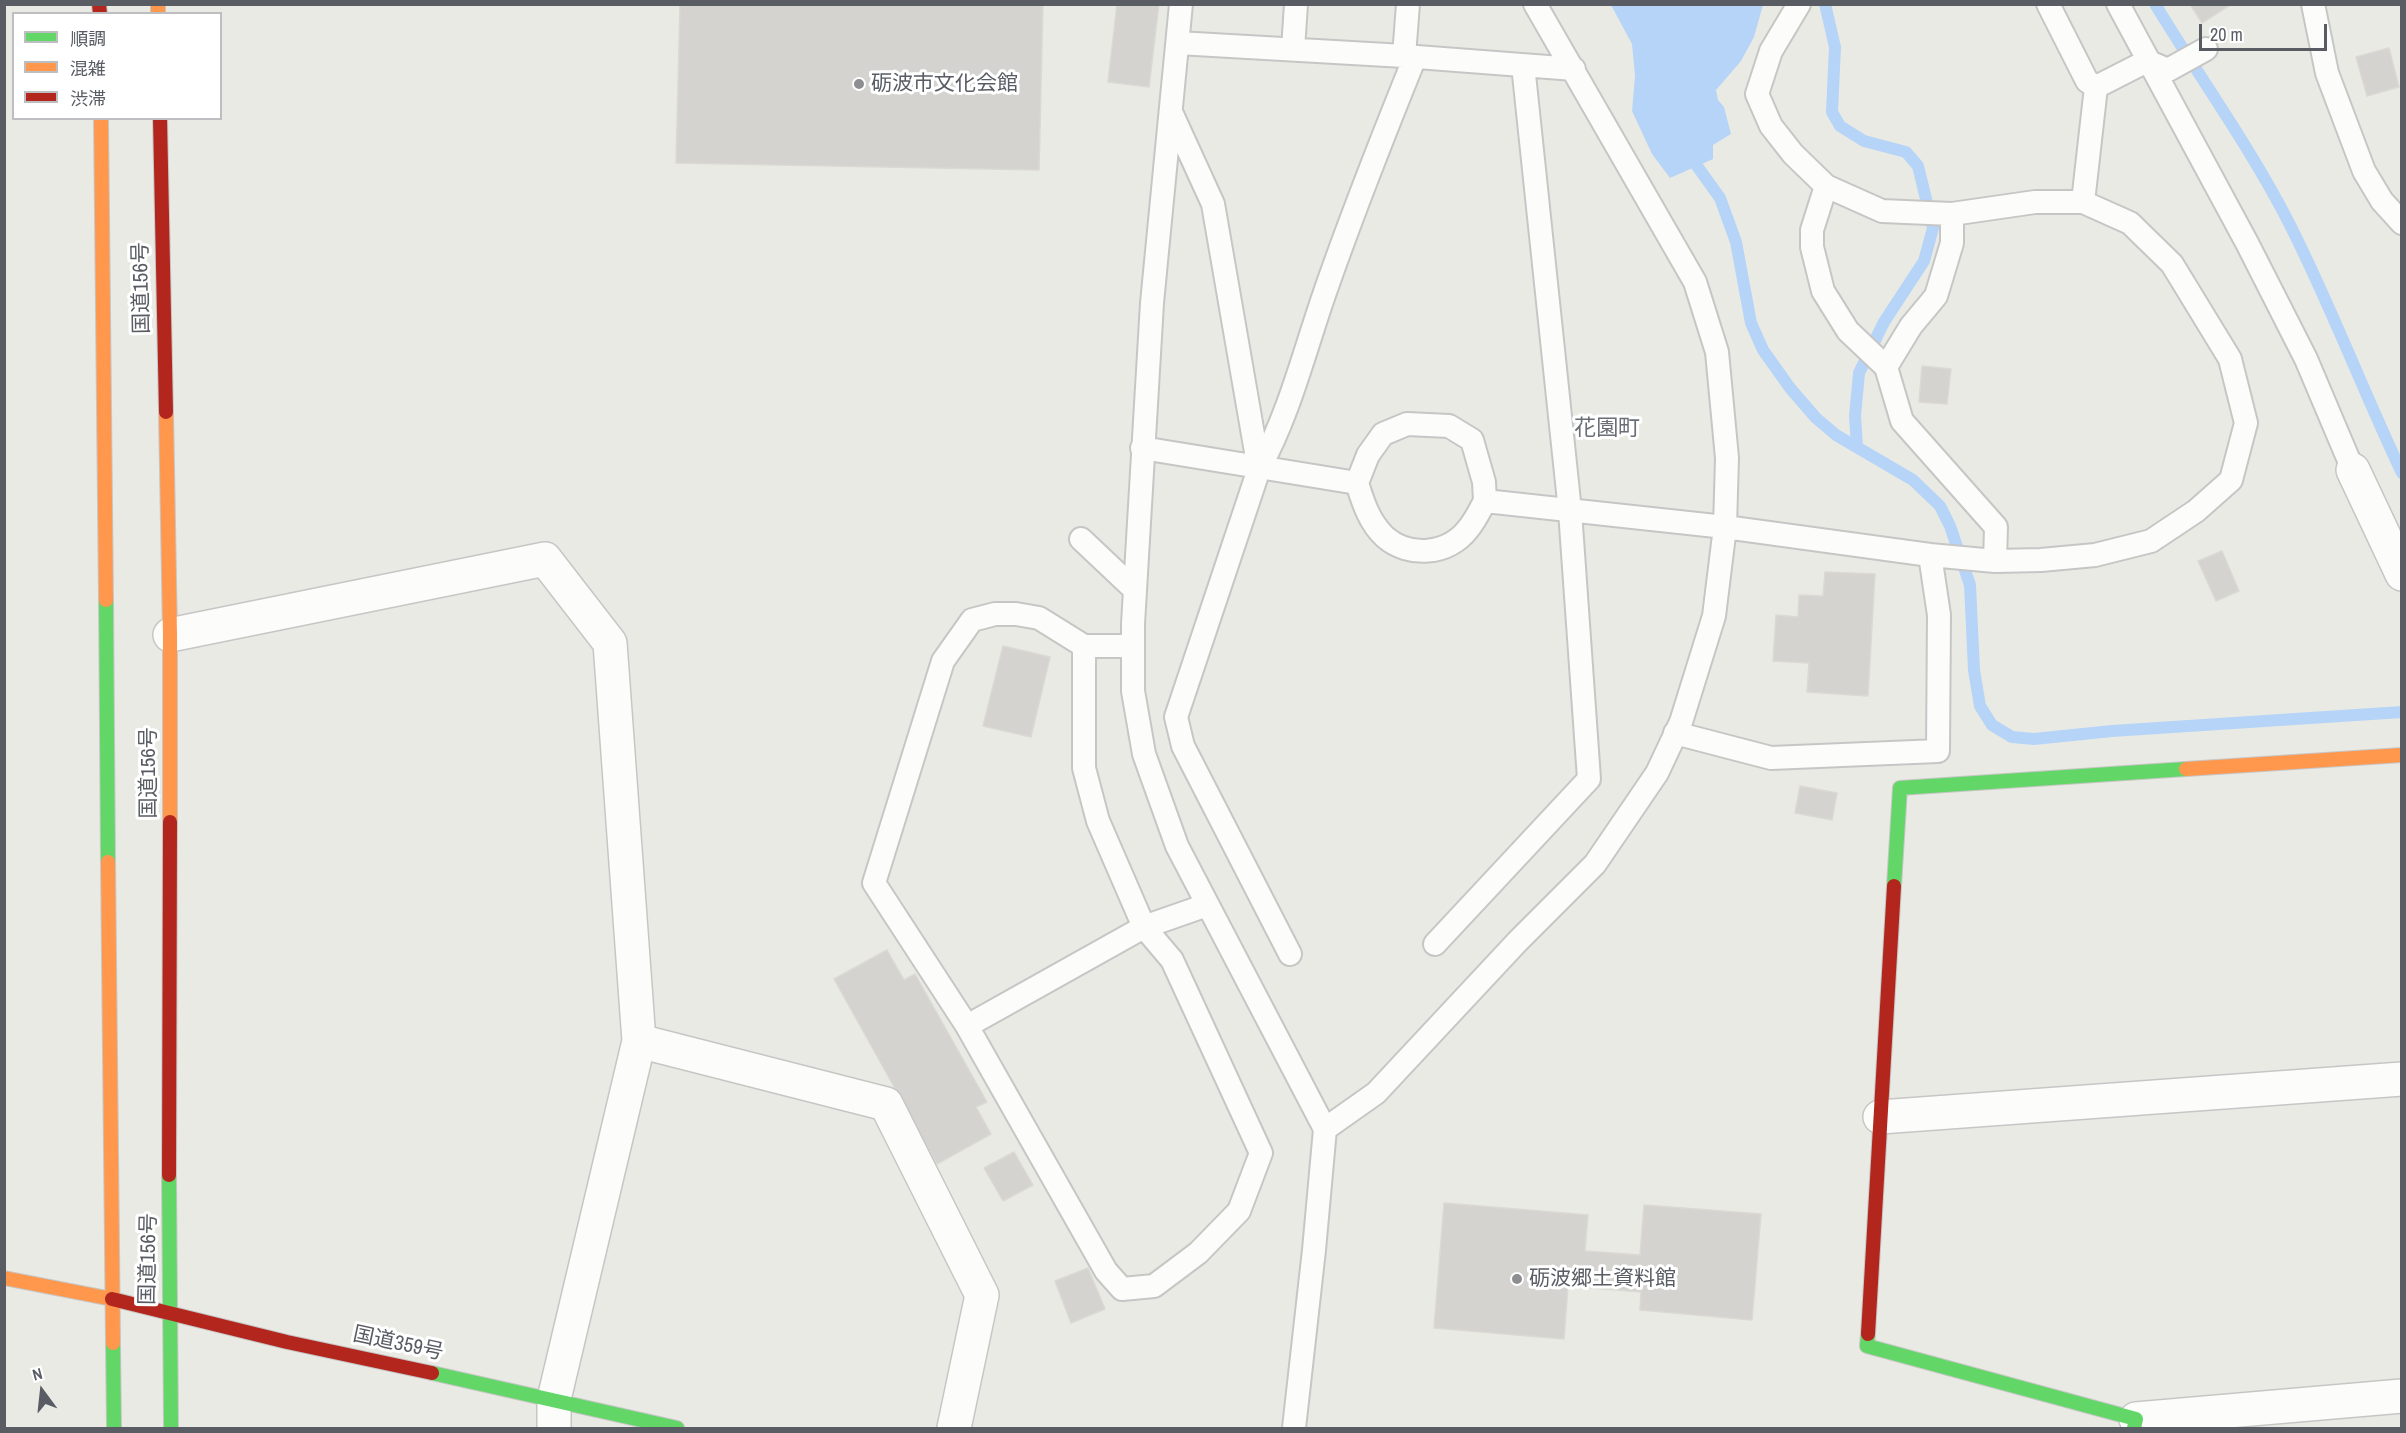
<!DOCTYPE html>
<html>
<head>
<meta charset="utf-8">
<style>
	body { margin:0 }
	#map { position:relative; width:2406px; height:1433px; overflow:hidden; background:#eaeae4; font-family:"Archivo Narrow","Noto Sans JP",sans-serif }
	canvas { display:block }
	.frame { position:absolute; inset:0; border:6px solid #595c63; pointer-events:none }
	.legend { position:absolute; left:12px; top:12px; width:210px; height:108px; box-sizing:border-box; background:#fff; border:2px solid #bdbec1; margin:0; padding:8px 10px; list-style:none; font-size:18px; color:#595c63 }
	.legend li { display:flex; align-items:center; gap:12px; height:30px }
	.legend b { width:30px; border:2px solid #bdbec1 }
	.north { position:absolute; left:12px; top:1361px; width:60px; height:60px; -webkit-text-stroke:4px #fff; paint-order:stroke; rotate:345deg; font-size:16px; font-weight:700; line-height:24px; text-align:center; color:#595c63 }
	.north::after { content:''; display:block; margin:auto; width:21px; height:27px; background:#595c63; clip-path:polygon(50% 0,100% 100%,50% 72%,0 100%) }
	.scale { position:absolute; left:2199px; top:24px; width:128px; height:27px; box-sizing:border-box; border:3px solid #595c63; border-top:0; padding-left:8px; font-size:18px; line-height:21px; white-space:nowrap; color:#595c63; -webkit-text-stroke:4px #fff; paint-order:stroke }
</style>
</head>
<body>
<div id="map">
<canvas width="2406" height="1433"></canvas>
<div class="frame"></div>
<ul class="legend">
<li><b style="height:8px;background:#63d668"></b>順調</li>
<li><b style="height:8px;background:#ff974d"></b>混雑</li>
<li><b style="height:8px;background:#b3261e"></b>渋滞</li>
</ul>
<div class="north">N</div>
<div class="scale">20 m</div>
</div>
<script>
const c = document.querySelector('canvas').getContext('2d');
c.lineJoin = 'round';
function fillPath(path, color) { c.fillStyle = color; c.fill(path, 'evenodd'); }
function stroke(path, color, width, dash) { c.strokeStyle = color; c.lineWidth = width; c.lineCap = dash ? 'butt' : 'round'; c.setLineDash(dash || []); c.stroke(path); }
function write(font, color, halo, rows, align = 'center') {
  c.font = font + ' "Archivo Narrow","Noto Sans JP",sans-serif'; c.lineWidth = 6; c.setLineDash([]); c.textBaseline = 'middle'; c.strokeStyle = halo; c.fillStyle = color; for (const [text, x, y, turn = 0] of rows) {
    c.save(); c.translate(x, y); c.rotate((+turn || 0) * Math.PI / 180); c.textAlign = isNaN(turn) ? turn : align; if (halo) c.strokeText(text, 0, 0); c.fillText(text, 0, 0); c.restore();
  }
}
fillPath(new Path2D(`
	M1611,5H1763L1754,37L1741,61L1716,90L1718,100L1724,107L1731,134L1713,145V159L1670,178L1652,154L1632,111L1635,76L1632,44Z`), '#b6d4f7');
stroke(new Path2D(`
	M1825,4L1835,47L1832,112L1840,126L1864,141L1906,152L1918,166L1933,228L1924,261L1884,322L1859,373L1855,416L1857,447
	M2155,4C2200,78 2251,148 2290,225C2331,306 2363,391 2402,473
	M1697,166L1720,198L1736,242L1751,323L1763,350L1790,388L1816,418L1836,435L1913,480L1940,506L1950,526L1970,585L1974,670L1980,706L1992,725L2012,737L2034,739L2112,731L2402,712`), '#b6d4f7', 12);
const building = new Path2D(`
	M680,4H1043L1039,170L676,163Z
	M1117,4H1159L1149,87L1108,82Z
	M2190,4H2229L2230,5L2202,23Z
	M2389,48L2399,87L2367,96L2356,57Z
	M1922,366L1951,369L1947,404L1919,402Z
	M2222,551L2239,591L2216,601L2198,561Z
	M1825,572L1875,574L1868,696L1807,692L1809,663L1773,661L1776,615L1798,617L1799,595L1823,596Z
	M1003,646L1050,657L1031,737L983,726Z
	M1800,786L1837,793L1832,820L1795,813Z
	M887,950L904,980L915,974L987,1102L976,1107L991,1134L937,1164L834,979Z
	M1014,1152L1033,1185L1003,1201L984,1168Z
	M1444,1203L1588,1215L1585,1251L1640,1255L1644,1205L1761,1214L1752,1320L1640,1310L1641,1292L1568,1286L1564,1339L1434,1328Z
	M1088,1268L1105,1309L1071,1323L1055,1281Z`);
fillPath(building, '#d4d3cf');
stroke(building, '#dad9d3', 1.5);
const lane = new Path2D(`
	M1181,4L1152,303L1133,624V691L1144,754L1177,846L1325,1129L1314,1250L1294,1428
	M2048,4L2087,81L2096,87L2083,202
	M2118,4L2247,243L2306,359L2353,470
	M2313,4L2327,73L2364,171L2382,201L2402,223
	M1178,43L1404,56L1408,4
	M1293,49L1296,4
	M1404,56L1574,69
	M2096,87L2147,61L2168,70L2206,49
	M1171,112L1213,204L1259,469L1176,717L1183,746L1290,954
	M1826,186L1812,230V247L1823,291L1848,331L1886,367
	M1952,214V243L1936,296L1911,326L1886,367L1902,421L1996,527L1995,561
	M1142,448L1357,483C1363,502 1369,522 1385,537C1409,558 1448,555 1468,529C1475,521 1480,510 1485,501L1725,527L1727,458L1717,352L1695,282L1535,4
	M1259,469C1289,414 1304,353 1324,295C1352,214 1383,136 1415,57
	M1357,483L1368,455L1383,434L1407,424L1449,426L1472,440L1484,482L1485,501
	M1081,539L1135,590
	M1084,646V768L1098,821L1144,927L1172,960L1261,1153L1239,1211L1198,1253L1154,1286L1122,1289L1106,1271L967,1026L874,883L943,661L972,620L995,614H1016L1039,618L1084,646H1133
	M1675,733L1771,758L1938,751L1939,615L1930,555
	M1435,944L1589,779L1570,511L1523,65
	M967,1026L1144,927L1207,905
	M1325,1129L1376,1093L1518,941L1595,864L1657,773L1681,722L1714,616L1725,527L1930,555L1995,561L2041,560L2095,555L2151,541L2196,511L2231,480L2246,423L2230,359L2172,264L2130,223L2083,202H2035L1952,214L1882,211L1826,186L1793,154L1771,126L1757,94L1771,51L1799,4`);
const street = new Path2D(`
	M2353,470L2402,574
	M170,635L545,559L610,643L639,1041L554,1399V1428
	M639,1041L886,1104L982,1295L954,1428
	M1880,1117L2402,1079
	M2136,1419L2402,1396`);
const fast = new Path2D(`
	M106,600L108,862
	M1894,886L1900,788L2186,769
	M169,1175L171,1428
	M1868,1334L1867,1346L2136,1419L2134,1428
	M113,1343L114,1428
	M432,1373L677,1428`);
const slow = new Path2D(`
	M158,4V14
	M101,118L106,600
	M166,412L170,635V822
	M2186,769L2402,755
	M108,862L113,1343
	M4,1278L112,1299`);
const jam = new Path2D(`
	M99,4L100,14
	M160,118L166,412
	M169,1175L170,822
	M112,1299L287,1342L432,1373
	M1868,1334L1894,886`);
stroke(lane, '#c6c6c6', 26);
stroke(street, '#c6c6c6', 36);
stroke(fast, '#c6c7c6', 16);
stroke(slow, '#c6c7c6', 16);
stroke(jam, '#c6c7c6', 16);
stroke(lane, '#fcfcfb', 22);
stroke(street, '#fcfcfb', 33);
stroke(fast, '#63d668', 14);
stroke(slow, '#ff974d', 14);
stroke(jam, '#b3261e', 14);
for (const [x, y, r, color] of [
	[859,84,6,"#8c8e90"],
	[1517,1279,6,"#8c8e90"]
]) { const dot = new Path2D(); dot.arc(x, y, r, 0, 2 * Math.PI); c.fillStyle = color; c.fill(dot); stroke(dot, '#fff', 2); }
write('21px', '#595c63', '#fff', [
	["砺波市文化会館",871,84],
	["砺波郷土資料館",1529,1279]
], 'left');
write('21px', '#595c63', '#fff', [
	["国道156号",142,288,-91],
	["国道156号",149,773,-90],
	["国道156号",149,1259,-89],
	["国道359号",398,1344,12]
]);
write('22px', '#6a6e75', '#fff', [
	["花園町",1607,429]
]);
</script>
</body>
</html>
